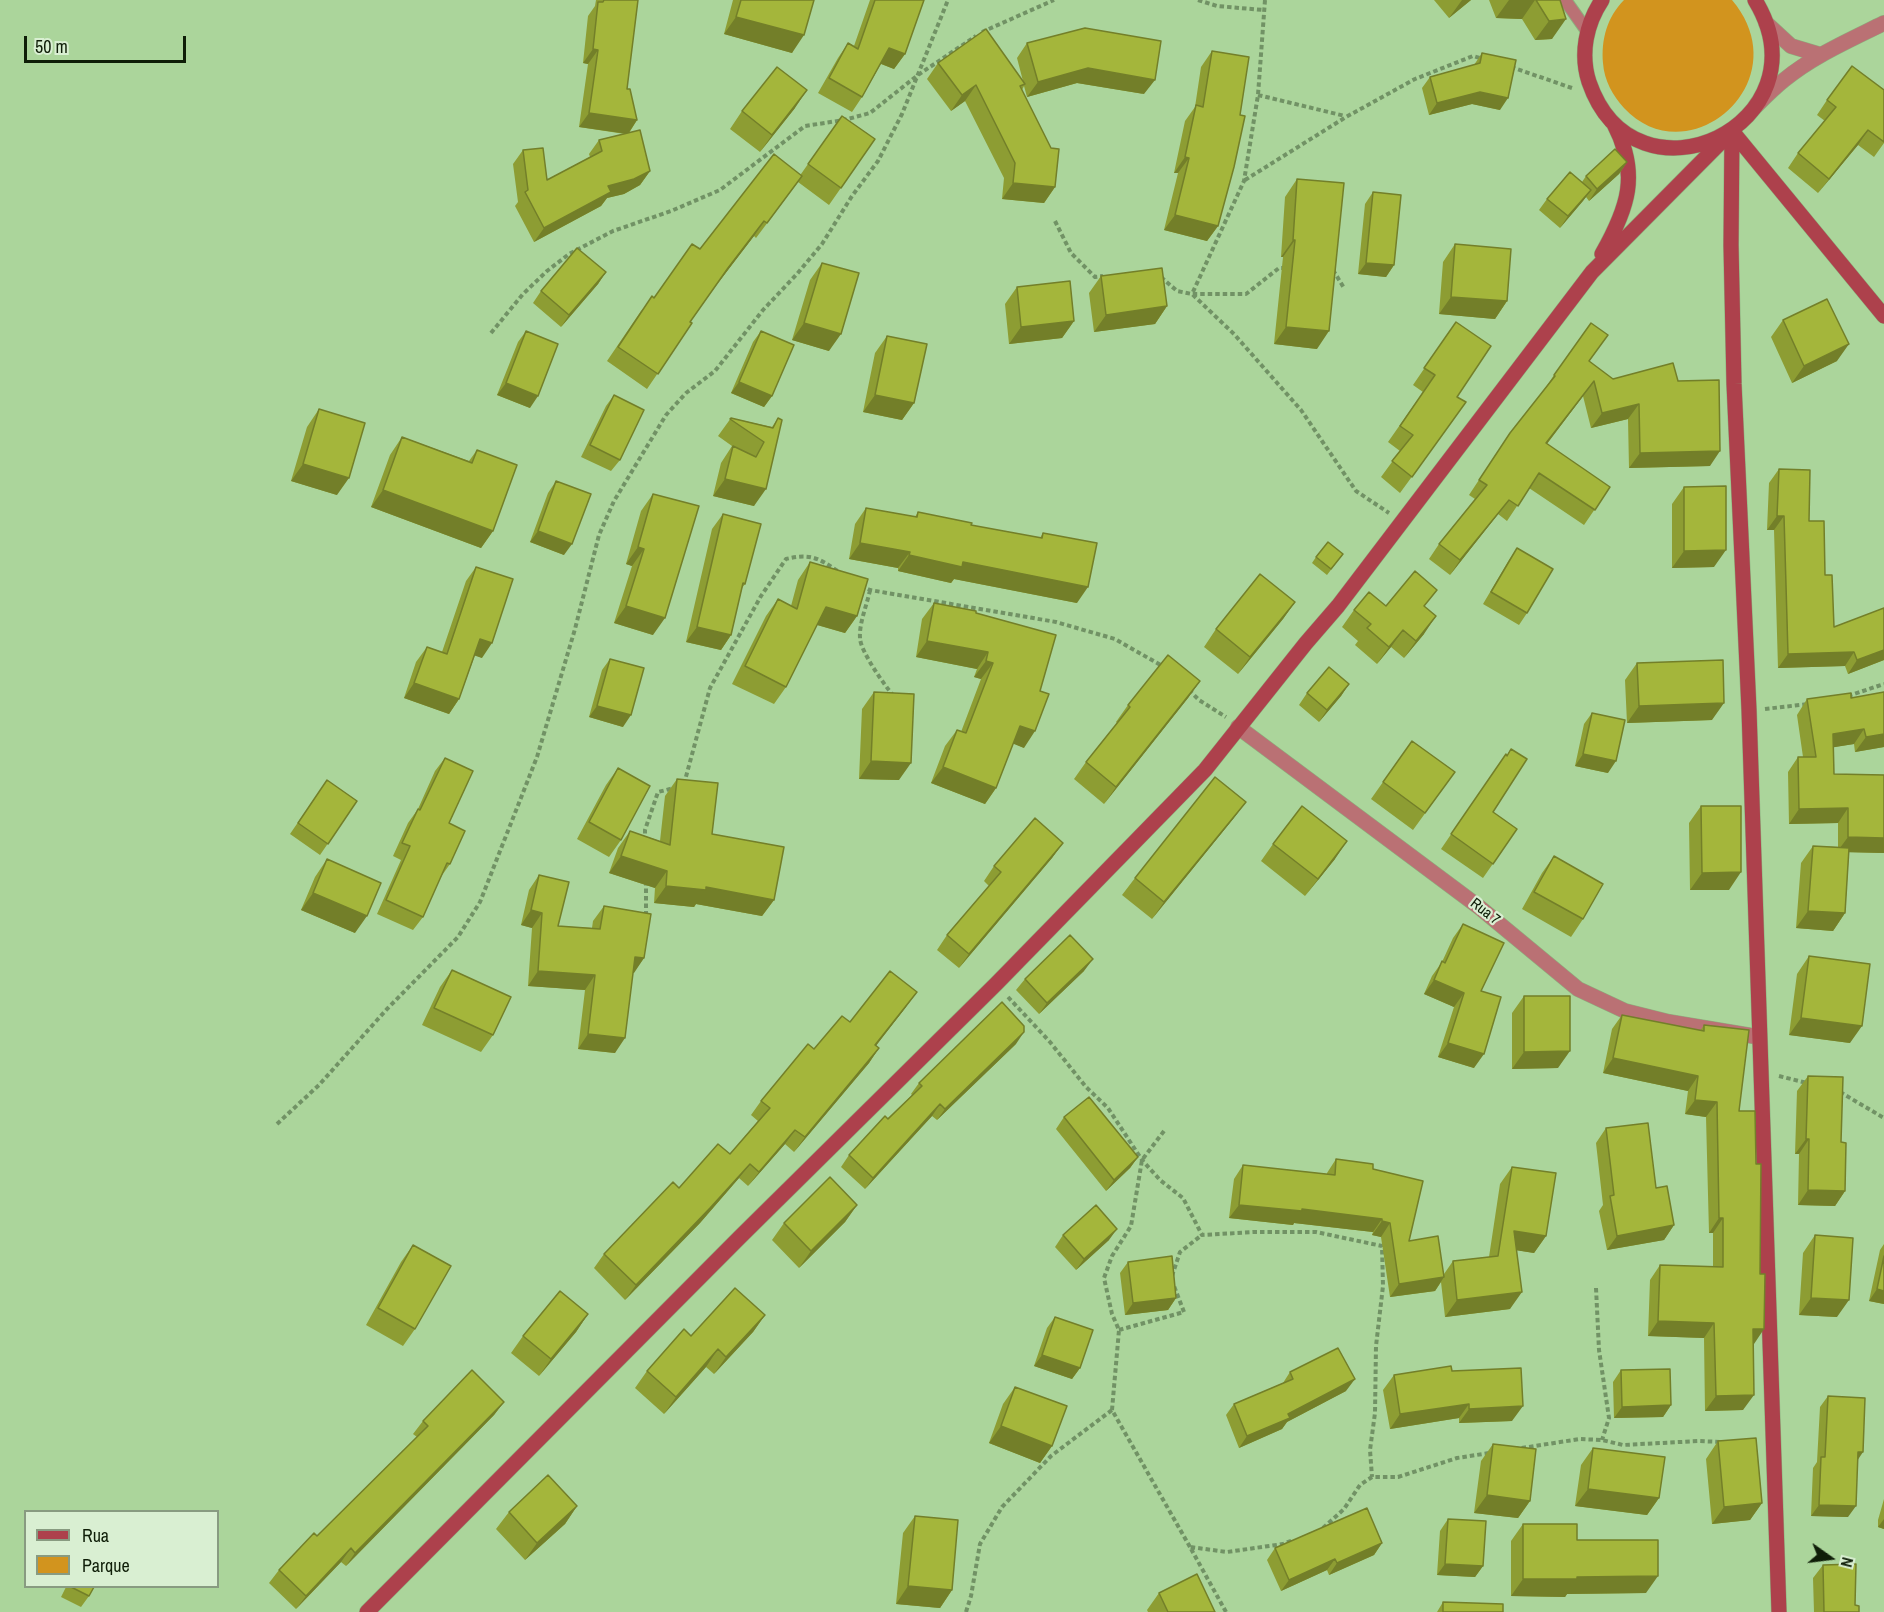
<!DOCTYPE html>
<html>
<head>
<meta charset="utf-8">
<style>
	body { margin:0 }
	#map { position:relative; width:1884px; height:1612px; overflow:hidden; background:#abd59b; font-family:"Archivo Narrow",sans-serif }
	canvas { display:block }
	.legend { position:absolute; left:24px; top:1510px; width:195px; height:78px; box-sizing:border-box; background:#d9efd2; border:2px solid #889b81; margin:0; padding:8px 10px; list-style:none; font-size:18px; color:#0f1e08 }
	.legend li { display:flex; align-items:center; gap:12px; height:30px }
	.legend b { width:30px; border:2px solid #889b81 }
	.north { position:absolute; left:1800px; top:1528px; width:60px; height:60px; -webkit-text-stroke:4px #d9efd2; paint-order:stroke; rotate:104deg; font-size:16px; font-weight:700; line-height:24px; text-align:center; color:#0f1e08 }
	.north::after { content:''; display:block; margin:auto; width:21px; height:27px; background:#0f1e08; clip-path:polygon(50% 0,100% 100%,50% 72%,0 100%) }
	.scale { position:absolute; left:24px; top:36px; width:162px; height:27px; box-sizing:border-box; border:3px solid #0f1e08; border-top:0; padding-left:8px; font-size:18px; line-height:21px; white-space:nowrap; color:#0f1e08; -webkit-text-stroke:4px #d9efd2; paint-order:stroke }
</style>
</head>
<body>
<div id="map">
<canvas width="1884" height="1612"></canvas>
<ul class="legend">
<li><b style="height:8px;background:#ad414c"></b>Rua</li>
<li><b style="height:16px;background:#d2941e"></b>Parque</li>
</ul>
<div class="north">N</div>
<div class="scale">50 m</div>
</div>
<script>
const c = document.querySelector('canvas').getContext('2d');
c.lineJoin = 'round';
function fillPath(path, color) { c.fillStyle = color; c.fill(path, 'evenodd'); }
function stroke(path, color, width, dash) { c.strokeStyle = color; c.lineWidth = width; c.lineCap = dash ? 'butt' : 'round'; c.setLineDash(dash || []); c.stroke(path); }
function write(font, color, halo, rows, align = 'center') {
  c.font = font + ' "Archivo Narrow",sans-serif'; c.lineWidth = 4.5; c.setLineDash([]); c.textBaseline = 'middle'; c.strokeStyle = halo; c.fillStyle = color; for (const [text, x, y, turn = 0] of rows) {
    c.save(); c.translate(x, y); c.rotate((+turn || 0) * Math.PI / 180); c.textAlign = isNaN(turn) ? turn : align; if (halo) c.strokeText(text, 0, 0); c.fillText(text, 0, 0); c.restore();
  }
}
fillPath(new Path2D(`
	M1624,0H1732C1801,82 1688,177 1624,108C1613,96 1604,80 1603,63C1601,40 1607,17 1624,0Z`), '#d2941e');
const lane = new Path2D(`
	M1565,0L1587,31`);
const street = new Path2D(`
	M1766,23L1791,46L1821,55
	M1756,106C1765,97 1774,88 1784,80C1813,56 1850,40 1884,23
	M1238,727L1479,907L1578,989L1625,1011L1669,1022L1759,1037`);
const secondary = new Path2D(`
	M1602,0C1586,24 1580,54 1589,82C1635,216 1830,124 1755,0
	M1732,131L1731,245L1734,384L1749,710L1779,1612
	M1732,131L1884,316
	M1602,254C1628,208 1640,174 1614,124
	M367,1612L740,1237L996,984L1205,770L1306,643L1338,606L1592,272L1732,131`);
stroke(lane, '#8cb07e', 14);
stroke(street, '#8cb07e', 16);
stroke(secondary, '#8cb07e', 16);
stroke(new Path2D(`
	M1198,0L1217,6L1263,10
	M1265,0L1258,95L1244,181L1192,294H1246L1279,268H1286
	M982,32L1054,0
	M1511,67L1572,88
	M1258,95L1345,116
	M1245,180L1346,117L1415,79L1473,56L1483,59
	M1055,221L1071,253L1095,277L1103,276
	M1333,270L1344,288
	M1161,277L1177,291L1192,294L1234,334L1301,410L1356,491L1389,513
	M491,333L523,294L547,271L569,254L613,231L671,211L720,190L805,126L844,120L870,113L918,75L976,36
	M861,586L870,590L1056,622L1115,639L1164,667
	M870,590C867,605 859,623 860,638C860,650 884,685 893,695
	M1189,690L1199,700L1226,717
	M1848,696L1884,684
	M1765,709L1808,704
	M684,784L710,688L761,596L786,559C810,553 819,558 839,572
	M645,841V830L658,792L674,788
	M646,881V916
	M1008,997L1050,1042L1086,1087L1108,1108L1142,1160L1160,1180L1183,1198L1202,1235L1254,1232H1316L1382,1246L1383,1286L1376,1346L1375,1413L1370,1450L1372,1477
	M1779,1076L1807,1083
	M1840,1092L1884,1118
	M277,1124L319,1085L387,1009L458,937L480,902L537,757L575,629L599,535L614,501L666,415L686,393L715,371L763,310L797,274L822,244L852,196L878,161L902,114L948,0
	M1164,1131L1142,1160L1131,1226L1112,1256L1104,1278L1112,1314L1119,1330L1112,1410L1190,1547
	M1172,1276L1180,1252L1202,1235
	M1596,1288L1599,1350L1609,1418L1602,1440
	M1119,1330L1184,1312L1174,1286
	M1323,1528L1344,1509L1360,1485L1372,1477H1398L1457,1458L1580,1439L1602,1440L1623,1445L1699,1441L1722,1442
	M966,1612L971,1596L980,1544L1002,1507L1051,1456L1112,1410
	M1226,1612L1190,1547L1227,1552L1283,1544L1293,1540`), '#719265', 4, [4.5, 3]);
stroke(lane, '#ba7174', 12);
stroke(street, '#ba7174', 15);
stroke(secondary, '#ad414c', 15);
fillPath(new Path2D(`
	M596,0H638L627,89L637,120L629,133L650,171L640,185L624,194L607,198L601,206L534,242L515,206L518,202L513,164L523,150L547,180L590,157L589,154L599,140L625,134L579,127L588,64L583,63L588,16L595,6Z
	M733,0H814L792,53L724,34Z
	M870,0H924L905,54L894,69L881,64L862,97L852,112L818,93L838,58L848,43L854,46Z
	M1434,0H1471L1449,18Z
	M1489,0H1560L1552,39L1535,40L1522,19L1496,18Z
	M1027,43L1144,94L1077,83L1027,97L1024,86L1022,90L1055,187L1044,203L1002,199L1004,178L965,101L951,111L927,79L938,63L1023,81L1017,58Z
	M1212,51L1218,226L1207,241L1164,230L1178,173H1174L1185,121L1195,107L1201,67Z
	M1482,53L1500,110L1472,104L1429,115L1422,88L1430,77L1474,65Z
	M1884,90V143L1874,157L1858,145L1818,193L1788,168L1798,153L1825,121L1817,115L1827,100Z
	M795,108L760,152L730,129L742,111Z
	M842,116L875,139L829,205L798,182L756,238L754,236L718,283L690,322L692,323L647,389L607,361L641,311L700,249L801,174Z
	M1627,162L1619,174L1589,201L1586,197L1560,228L1539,210L1547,199L1582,182L1586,176Z
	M1297,179L1317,349L1274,344L1283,257H1281L1285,197Z
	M1373,192L1394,265L1386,277L1358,274L1365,204Z
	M1455,244L1507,301L1495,319L1439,314L1443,262Z
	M822,263L829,351L792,340L810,280Z
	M606,272L598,284L561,327L533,303L541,291Z
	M1101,276L1167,306L1155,324L1094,332L1089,293Z
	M1017,287L1074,321L1062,338L1009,344L1005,304Z
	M1783,320L1837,361L1792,383L1771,337Z
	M1456,322L1457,397L1454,419L1400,493L1381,477L1400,451L1388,442L1423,392L1413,385Z
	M526,331L530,408L497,395L518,342Z
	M761,331L772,396L764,407L731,393L753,342Z
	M887,336L914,403L902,420L863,412L875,353Z
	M1589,361L1613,379L1678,381L1710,466L1629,468L1628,419L1591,428L1583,396L1547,444L1610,487L1584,525L1529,488L1507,521L1498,514L1450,575L1429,559L1439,544L1475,499L1469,495L1510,433L1544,390L1554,375Z
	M614,395L620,460L611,471L581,457L606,406Z
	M319,409L337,495L291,481L307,427Z
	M731,418L772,427L778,418L754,506L713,496L721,463L732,446L718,436Z
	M402,437L469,461L477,450L493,531L481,548L371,507L390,455Z
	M1779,469L1809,521L1825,575L1834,627L1884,608V660L1848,674L1845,666L1778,668L1774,530H1767L1769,483Z
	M556,481L564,555L530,542L548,493Z
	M1684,487L1714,567L1672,568V504Z
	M653,494V635L614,623L632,566L626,564L641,511Z
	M866,508L915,517L918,512L971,525L1040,538L1043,533L1077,603L954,579L951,583L898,571V568L849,559L855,524Z
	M723,514L745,584L742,588L731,635L721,650L686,642L712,529Z
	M1517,548L1527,613L1519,625L1483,604L1509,560Z
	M1343,554L1327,575L1312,563L1316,557Z
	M810,562L857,616L845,633L817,625L786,687L774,704L732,684L766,616L778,599L791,606L798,580Z
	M476,567L482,658L475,655L459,699L449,714L404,698L416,662L427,647L442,652L466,581Z
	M1295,602L1283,619L1238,674L1204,647L1216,629Z
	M934,603L976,613L1024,748L1013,743L996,788L985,804L931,783L945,746L957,730L961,732L981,679L974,677L977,669L916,657L922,619Z
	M1386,606L1425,607L1424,634L1404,658L1391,647L1377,664L1355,645L1358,641L1342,627L1354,610Z
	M610,659L623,727L589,717L602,670Z
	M1637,663L1712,720L1627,723L1625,680Z
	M1200,681L1188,698L1104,804L1074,779L1086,762L1117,723L1116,722L1128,705Z
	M1349,684L1341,696L1319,722L1299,705L1307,693Z
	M874,692L899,780L859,779L862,709Z
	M1851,698L1884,747L1855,752L1854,744L1834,747V774L1884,775V853L1849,852L1845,913L1833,931L1796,928L1801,863L1813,846L1838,847V823L1789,824L1788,772L1798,757H1803L1797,715L1807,699Z
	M1592,713L1608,773L1575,766L1584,724Z
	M1412,741L1455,772L1413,830L1371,799Z
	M1511,749L1493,812L1517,829L1483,878L1441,849L1506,754L1507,755Z
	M445,758L450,864L440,878L423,917L413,930L377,914L401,860L393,856L408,823L418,809L435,771Z
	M618,768L621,840L609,857L577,839L606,785Z
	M677,779L712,834L774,900L762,916L696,904L694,907L654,903L655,888L609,873L618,848L630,831L660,841L665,796Z
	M327,780L357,801L320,855L290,834Z
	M1246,802L1233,819L1152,919L1122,895L1135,878Z
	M1701,806L1729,890H1690L1689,823Z
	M1063,843L1052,858L959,968L937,950L947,935L989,886L984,881L994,866Z
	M1273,844L1335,859L1305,896L1261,861Z
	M1554,856L1583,919L1571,937L1522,909L1542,873Z
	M327,859L355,933L301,910L315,877Z
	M539,875L558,926L592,928L593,921L604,906L644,958L633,973L615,1053L578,1049L585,990L528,986L532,928L521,925L529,890Z
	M1463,924L1481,991L1474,1068L1438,1057L1454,1007L1424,994L1432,976L1442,962L1453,938Z
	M1809,956L1850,1043L1789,1035L1797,974Z
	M452,970L493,1035L481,1052L422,1025L440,987Z
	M1084,971L1039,1014L1016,990L1025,979Z
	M1524,996L1558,1068L1512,1069V1013Z
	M906,1007L876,1045L879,1048L869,1063L794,1152L785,1144L748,1186L739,1178L700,1223L625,1300L594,1268L604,1254L679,1188L730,1154L758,1121L751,1115L761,1101L814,1049L850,1022Z
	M1622,1015L1700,1031L1704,1025L1739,1111L1754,1344H1753L1743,1410L1705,1411L1704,1338L1648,1336L1650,1280L1660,1265L1713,1267V1233H1709L1706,1117L1685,1114L1688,1091L1603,1073L1612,1029Z
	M1016,1044L937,1120L932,1116L865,1189L841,1167L849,1155L912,1095L911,1094L919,1083Z
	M1808,1076L1845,1191L1835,1206L1798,1205L1799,1154H1795L1797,1091Z
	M1064,1117L1138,1157L1130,1168L1106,1191L1056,1129Z
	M1606,1128L1656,1188L1674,1225L1664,1240L1607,1250L1599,1211L1603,1205L1596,1143Z
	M1336,1159L1373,1169L1409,1241L1444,1274L1453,1261L1489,1257L1500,1184L1512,1167L1546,1236L1534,1253L1516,1250L1510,1309L1445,1317L1441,1282L1435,1291L1390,1297L1381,1237L1372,1235L1373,1232L1294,1223L1293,1225L1229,1218L1234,1179L1243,1165L1327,1174V1173Z
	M857,1205L845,1222L799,1268L772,1240L784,1223Z
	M1063,1235L1109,1240L1076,1270L1055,1247Z
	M1815,1235L1837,1317L1799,1315L1803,1253Z
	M1884,1244V1304L1869,1301L1880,1250Z
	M413,1245L415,1329L403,1346L366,1325L401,1262Z
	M1128,1262L1176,1298L1168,1310L1125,1315L1120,1273Z
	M588,1314L576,1332L539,1376L511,1353L523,1336Z
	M765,1315L753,1332L714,1374L706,1367L664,1414L635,1388L647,1371L691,1336Z
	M1055,1317L1080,1368L1072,1379L1034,1366L1047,1328Z
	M1621,1370L1671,1405L1663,1417L1614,1418L1613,1382Z
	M1452,1371L1512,1421L1459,1423V1418L1390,1429L1383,1390L1394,1375Z
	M1290,1372L1346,1391L1287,1422L1282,1429L1239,1448L1226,1415L1234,1404L1283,1383Z
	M1015,1387L1052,1446L1040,1463L989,1443L1003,1404Z
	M1828,1396L1848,1517L1811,1516L1813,1468L1817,1462L1820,1407Z
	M504,1402L494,1415L346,1566L341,1562L296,1609L269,1583L279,1570L317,1536L417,1437L413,1434L423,1421Z
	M1718,1441L1762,1503L1750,1520L1712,1524L1706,1459Z
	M1493,1444L1530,1501L1518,1518L1474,1513L1481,1461Z
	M1593,1448L1659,1498L1647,1515L1575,1506L1581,1465Z
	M1884,1499V1529L1878,1527V1520Z
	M577,1506L565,1524L525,1560L496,1529L509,1512Z
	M915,1516L952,1590L940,1608L896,1604L903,1533Z
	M1448,1519L1483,1566L1475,1577L1437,1575L1440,1531Z
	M1523,1524L1577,1540L1646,1593L1567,1594L1565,1597L1511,1596V1541Z
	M1382,1543L1374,1555L1329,1575L1327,1570L1281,1591L1267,1560L1275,1548Z
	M1823,1565L1855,1605L1859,1612H1814L1813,1578Z
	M66,1587H94L89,1596L81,1607L61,1597Z
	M1159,1593L1215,1612H1148L1147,1610Z
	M1443,1602L1503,1612H1437Z`), '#8d9d33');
fillPath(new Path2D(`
	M1462,0H1471L1449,18Z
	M1509,0H1535L1522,19L1496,18Z
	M736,17L804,35L792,53L724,34Z
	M1566,19L1552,39L1535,40L1549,21Z
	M889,48L905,54L894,69L879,63Z
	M593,49L598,50L588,64L583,63Z
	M1088,68L1155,80L1144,94L1077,83L1027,97L1038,82Z
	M976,85L965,101L951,111L962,95Z
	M807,90L795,108L760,152L772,135Z
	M1480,92L1508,98L1500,110L1472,104L1429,115L1437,103Z
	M589,113L637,120L628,134L579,127Z
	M1868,130L1858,145L1818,193L1829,179Z
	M1185,157L1189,158L1178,173H1174Z
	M1627,162L1619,174L1589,201L1597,189Z
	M650,171L640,185L624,194L607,198L601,206L534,242L544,228L608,186Z
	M1013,183L1055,187L1044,203L1002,199Z
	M1591,190L1583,201L1560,228L1568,216Z
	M1175,215L1218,226L1207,241L1164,230Z
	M764,221L754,236L718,283L728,268Z
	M1293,240H1295L1283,257H1281Z
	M1366,263L1394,265L1386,277L1358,274Z
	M606,272L598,284L561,327L569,315Z
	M1451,297L1507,301L1495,319L1439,314Z
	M1167,306L1155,324L1094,332L1106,315Z
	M1074,321L1062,338L1009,344L1021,327Z
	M804,323L841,334L829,351L792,340Z
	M1286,327L1329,331L1317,349L1274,344Z
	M1849,344L1837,361L1792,383L1804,366Z
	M1594,381L1583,396L1536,458L1546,443Z
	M739,382L772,396L764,407L731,393Z
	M506,383L538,396L530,408L497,395Z
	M875,395L914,403L902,420L863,412Z
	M1639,404L1628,419L1591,428L1602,413Z
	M1720,451L1710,466L1629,468L1640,453Z
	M303,464L349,478L337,495L291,481Z
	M725,479L766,489L754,506L713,496Z
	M383,490L493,531L481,548L371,507Z
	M1509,500L1498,514L1450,575L1460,560Z
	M1777,516H1784L1774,530H1767Z
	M538,531L572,544L564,555L530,542Z
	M860,543L910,552L898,568L849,559Z
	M638,547L644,549L632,566L626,564Z
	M1726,550L1714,567L1672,568L1684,551Z
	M909,555L963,562L1088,587L1077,603L954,579L951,583L898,571Z
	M1295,602L1283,619L1238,674L1250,657Z
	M626,606L665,618L653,635L614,623Z
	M826,607L857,616L845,633L814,624Z
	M1436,616L1424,634L1404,658L1416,641Z
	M697,627L731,635L721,650L686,642Z
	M1403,630L1391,647L1377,664L1389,647Z
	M480,639L492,643L482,658L470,654Z
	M927,641L988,652L977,669L916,657Z
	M1884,650V660L1848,674L1857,660Z
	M1854,652L1845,666L1778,668L1788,654Z
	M986,661L993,663L981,679L974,677Z
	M1200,681L1188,698L1104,804L1116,787Z
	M414,683L459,699L449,714L404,698Z
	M1349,684L1341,696L1319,722L1327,710Z
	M1724,703L1712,720L1627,723L1639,706Z
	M597,706L631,715L623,727L589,717Z
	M1020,726L1035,731L1024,748L1009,742Z
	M1864,729L1854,744L1823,749L1833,734Z
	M1884,734V747L1855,752L1866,737Z
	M1583,754L1616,761L1608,773L1575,766Z
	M871,761L911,763L899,780L859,779Z
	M943,767L996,788L985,804L931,783Z
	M1246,802L1233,819L1152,919L1164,902Z
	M1848,808L1838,823L1789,824L1799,809Z
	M1848,837L1884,838V853L1837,852Z
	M1347,841L1335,859L1305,896L1318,879Z
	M1063,843L1052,858L959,968L969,954Z
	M621,856L667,871L655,888L609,873Z
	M1741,872L1729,890H1690L1702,873Z
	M666,886L706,887L774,900L762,916L696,904L694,907L654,903Z
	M313,893L367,916L355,933L301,910Z
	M531,910L542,913L532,928L521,925Z
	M1808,911L1845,913L1833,931L1796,928Z
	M635,957L644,958L634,973L625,972Z
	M1093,959L1084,971L1039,1014L1047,1003Z
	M538,971L595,975L585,990L528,986Z
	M1434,980L1464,993L1454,1007L1424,994Z
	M917,992L906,1007L865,1060L875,1045Z
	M1801,1018L1862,1026L1850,1043L1789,1035Z
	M1024,1032L1016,1044L937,1120L945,1109Z
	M588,1034L625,1038L615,1053L578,1049Z
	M1448,1043L1484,1054L1474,1068L1438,1057Z
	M879,1048L869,1063L794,1152L805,1137Z
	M1570,1051L1558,1068L1512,1069L1524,1052Z
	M1613,1058L1698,1076L1688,1091L1603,1073Z
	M1695,1100L1717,1102L1706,1117L1685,1114Z
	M940,1104L932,1116L865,1189L873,1178Z
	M795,1130L785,1144L748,1186L759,1172Z
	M1806,1139H1809L1799,1154H1795Z
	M1138,1157L1130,1168L1106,1191L1114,1180Z
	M750,1164L739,1178L700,1223L625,1300L636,1285Z
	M1808,1190L1845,1191L1835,1206L1798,1205Z
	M857,1205L845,1222L799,1268L811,1251Z
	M1239,1205L1302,1209L1382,1219L1373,1232L1294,1223L1293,1225L1229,1218Z
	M1719,1218H1723L1713,1233H1709Z
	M1382,1221L1390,1223L1381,1237L1372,1235Z
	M1674,1225L1664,1240L1607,1250L1617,1236Z
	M1117,1229L1109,1240L1076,1270L1084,1259Z
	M1514,1231L1546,1236L1534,1253L1502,1248Z
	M1444,1277L1435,1291L1390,1297L1399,1284Z
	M1877,1289L1884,1291V1304L1869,1301Z
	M1522,1292L1510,1309L1445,1317L1457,1300Z
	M1176,1298L1168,1310L1125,1315L1133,1303Z
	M1811,1298L1849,1300L1837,1317L1799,1315Z
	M588,1314L576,1332L539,1376L551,1359Z
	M765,1315L753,1332L714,1374L726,1357Z
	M1658,1321L1714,1323L1704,1338L1648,1336Z
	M1753,1329H1764L1754,1344H1742Z
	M718,1349L706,1367L664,1414L676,1397Z
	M1042,1355L1080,1368L1072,1379L1034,1366Z
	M1355,1379L1346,1391L1287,1422L1282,1429L1239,1448L1247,1436Z
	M1754,1395L1743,1410L1705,1411L1716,1396Z
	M504,1402L494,1415L346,1566L355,1553Z
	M1469,1404L1459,1418L1390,1429L1400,1414Z
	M1671,1405L1663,1417L1614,1418L1622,1407Z
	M1523,1406L1512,1421L1459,1423L1469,1409Z
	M1001,1426L1052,1446L1040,1463L989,1443Z
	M1858,1452H1863L1855,1464Z
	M1588,1489L1659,1498L1647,1515L1575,1506Z
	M1487,1495L1530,1501L1518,1518L1474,1513Z
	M1762,1503L1750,1520L1712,1524L1724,1507Z
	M1819,1505L1856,1506L1848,1517L1811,1516Z
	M577,1506L565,1524L525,1560L537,1543Z
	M1884,1519V1529L1878,1527Z
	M1382,1543L1374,1555L1329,1575L1337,1563Z
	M351,1548L341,1562L296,1609L306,1596Z
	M1335,1559L1327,1570L1281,1591L1289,1580Z
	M1445,1564L1483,1566L1475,1577L1437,1575Z
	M1658,1576L1646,1593L1567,1594L1565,1597L1511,1596L1523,1579L1577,1577Z
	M908,1586L952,1590L940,1608L896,1604Z`), '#737f29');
const building = new Path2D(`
	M604,0H638L627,89H630L637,120L589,113L598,50L593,49L598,2H603Z
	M741,0H814L804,35L736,17Z
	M875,0H924L905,54L889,48L862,97L829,78L848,43L858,49Z
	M1536,0H1560L1566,19L1549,21Z
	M1085,28L1161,41L1155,80L1088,68L1038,82L1027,43Z
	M986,29L1025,84L1020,86L1051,148L1059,149L1055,187L1013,183L1015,163L976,85L962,95L938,63Z
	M1212,51L1249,57L1240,115L1245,116L1234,167L1218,226L1175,215L1189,158L1185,157L1196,105L1203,107Z
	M1482,53L1516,60L1508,98L1480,92L1437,103L1430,77L1480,63Z
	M1852,66L1884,90V142L1868,130L1829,179L1798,153L1836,107L1827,100Z
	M777,67L807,90L772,135L742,111Z
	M842,116L875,139L841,188L808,164Z
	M640,130L650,171L634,179L608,186L611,192L544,228L525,192L528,190L523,150L543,148L547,180L602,151L599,140Z
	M1615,149L1627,162L1597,189L1586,176Z
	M774,154L802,176L767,223L764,221L728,268L690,322L692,323L658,374L618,347L652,296L654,298L692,244L700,249Z
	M1570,172L1591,190L1568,216L1547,199Z
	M1297,179L1344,183L1329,331L1286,327L1295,240H1293Z
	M1373,192L1401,195L1394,265L1366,263Z
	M1455,244L1511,249L1507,301L1451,297Z
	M577,248L606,272L569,315L541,291Z
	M822,263L859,273L841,334L804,323Z
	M1162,268L1167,306L1106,315L1101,276Z
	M1070,281L1074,321L1021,327L1017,287Z
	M1827,299L1849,344L1804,366L1783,320Z
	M1456,322L1491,346L1457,397L1466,402L1412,477L1392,461L1413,435L1400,426L1435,375L1424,368Z
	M1591,323L1608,335L1589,361L1613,379L1673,363L1678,381L1719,380L1720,451L1640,453L1639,404L1602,413L1594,381L1546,443L1610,487L1595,510L1539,473L1518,506L1509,500L1460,560L1439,544L1487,485L1479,480L1510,433L1555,376L1554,375Z
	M526,331L558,344L538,396L506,383Z
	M761,331L794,345L772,396L739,382Z
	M887,336L927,344L914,403L875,395Z
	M614,395L644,410L620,460L590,445Z
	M319,409L365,423L349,478L303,464Z
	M731,418L773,428L778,418L782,420L766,489L725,479L733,446L756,457L764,442L730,419Z
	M402,437L472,463L477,450L517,465L493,531L383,490Z
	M1779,469L1810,470L1809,521H1824L1825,575H1832L1834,627L1884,608V650L1857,660L1854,652L1788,654L1784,516H1777Z
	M556,481L591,494L572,544L538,531Z
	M1726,486V550L1684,551V487Z
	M653,494L699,506L665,618L626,606L644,549L638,547Z
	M866,508L917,517L918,512L972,523L971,525L1042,538L1043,533L1097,543L1088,587L963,562L962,567L909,555L910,552L860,543Z
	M723,514L761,524L745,584L743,583L731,635L697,627Z
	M1328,542L1343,554L1331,569L1316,557Z
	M1517,548L1553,569L1527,613L1491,592Z
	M810,562L868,579L857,616L826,607L786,687L745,666L778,599L797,609Z
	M476,567L513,579L492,643L480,639L459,699L414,683L427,647L447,654Z
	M1415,571L1437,590L1424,606L1436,616L1416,641L1403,630L1389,647L1367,628L1371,624L1354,610L1369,592L1386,606Z
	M1260,574L1295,602L1250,657L1216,629Z
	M934,603L976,611V613L1056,635L1040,691L1049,694L1035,731L1020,726L996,788L943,767L957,730L966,733L993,663L986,661L988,652L927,641Z
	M1168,655L1200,681L1116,787L1086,762L1130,707L1128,705Z
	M610,659L644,668L631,715L597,706Z
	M1723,660L1724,703L1639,706L1637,663Z
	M1329,667L1349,684L1327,710L1307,693Z
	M874,692L914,694L911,763L871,761Z
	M1884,692V734L1866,737L1864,729L1833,734L1834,774L1884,775V838L1848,837V808L1799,809L1798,757H1816L1807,699L1851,693V698Z
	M1592,713L1625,720L1616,761L1583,754Z
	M1412,741L1455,772L1425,813L1383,782Z
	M1511,749L1527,759L1493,812L1517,829L1493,864L1451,834L1506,754L1507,756Z
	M445,758L473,771L449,823L465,831L450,864L447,863L423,917L386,900L410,846L402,843L418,809L420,810Z
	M618,768L650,786L621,840L589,822Z
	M1215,777L1246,802L1164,902L1135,878Z
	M677,779L718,783L712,834L784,847L774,900L706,887V890L666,886L667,871L621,856L630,831L670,845Z
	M327,780L357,801L328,844L298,823Z
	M1302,806L1347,841L1318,879L1273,844Z
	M1701,806H1741V872L1702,873Z
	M1035,818L1063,843L969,954L947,935L1001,872L994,866Z
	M1813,846L1849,848L1845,913L1808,911Z
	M1554,856L1603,884L1583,919L1534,892Z
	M327,859L381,883L367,916L313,893Z
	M539,875L569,882L558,926L600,929L604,906L651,914L644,958L635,957L625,1038L588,1034L595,975L538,971L542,913L531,910Z
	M1463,924L1504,943L1481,991L1501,997L1484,1054L1448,1043L1464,993L1434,980L1442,961L1445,963Z
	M1070,935L1093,959L1047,1003L1025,979Z
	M1809,956L1870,964L1862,1026L1801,1018Z
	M452,970L511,997L493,1035L434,1008Z
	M890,971L917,992L875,1045L879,1048L805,1137L795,1130L759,1172L750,1164L710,1208L636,1285L604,1254L673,1182L679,1188L718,1144L730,1154L770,1108L761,1101L808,1044L814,1049L842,1016L850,1022Z
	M1524,996H1570V1051L1524,1052Z
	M1002,1002L1024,1026V1032L945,1109L940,1104L873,1178L849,1155L885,1116L888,1119L922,1086L919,1083Z
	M1622,1015L1704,1031V1025L1749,1030L1739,1111H1755L1756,1164H1761L1760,1274H1765L1764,1329H1753L1754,1395L1716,1396L1714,1323L1658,1321L1660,1265L1723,1267V1218H1719L1717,1102L1695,1100L1698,1076L1613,1058Z
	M1808,1076L1843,1077L1841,1142L1846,1143L1845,1191L1808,1190L1809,1139H1806Z
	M1089,1097L1138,1157L1114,1180L1064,1117Z
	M1648,1123L1656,1188L1667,1186L1674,1225L1617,1236L1610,1196L1614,1195L1606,1128Z
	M1336,1159L1373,1164V1169L1423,1181L1409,1241L1438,1236L1444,1277L1399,1284L1390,1223L1382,1221V1219L1302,1209V1211L1239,1205L1243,1165L1335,1175Z
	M1512,1167L1556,1173L1546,1236L1514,1231L1522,1292L1457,1300L1453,1261L1498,1256Z
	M830,1177L857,1205L811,1251L784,1223Z
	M1096,1205L1117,1229L1084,1259L1063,1235Z
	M1815,1235L1853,1238L1849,1300L1811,1298Z
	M413,1245L451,1266L415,1329L378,1308Z
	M1172,1256L1176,1298L1133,1303L1128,1262Z
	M1884,1256V1291L1877,1289Z
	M735,1288L765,1315L726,1357L718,1349L676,1397L647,1371L684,1329L691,1336Z
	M560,1291L588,1314L551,1359L523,1336Z
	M1055,1317L1093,1330L1080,1368L1042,1355Z
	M1338,1348L1355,1379L1288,1414L1290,1418L1247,1436L1234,1404L1293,1379L1290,1372Z
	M1451,1366L1452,1371L1521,1368L1523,1406L1469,1409V1404L1400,1414L1394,1375Z
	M1670,1369L1671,1405L1622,1407L1621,1370Z
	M472,1370L504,1402L355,1553L351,1548L306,1596L279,1570L314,1533L317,1536L428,1426L423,1421Z
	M1015,1387L1067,1406L1052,1446L1001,1426Z
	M1828,1396L1865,1398L1863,1452H1858L1856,1506L1819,1505L1821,1457H1825Z
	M1756,1438L1762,1503L1724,1507L1718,1441Z
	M1493,1444L1536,1449L1530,1501L1487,1495Z
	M1593,1448L1665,1457L1659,1498L1588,1489Z
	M548,1475L577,1506L537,1543L509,1512Z
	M1367,1508L1382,1543L1337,1563L1335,1559L1289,1580L1275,1548Z
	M915,1516L958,1520L952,1590L908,1586Z
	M1448,1519L1486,1521L1483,1566L1445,1564Z
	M1523,1524H1577V1540H1658V1576L1577,1577V1579H1523Z
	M1856,1564L1855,1605L1859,1606V1612H1824L1823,1565Z
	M1197,1574L1215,1612H1168L1159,1593Z
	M71,1587H94L89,1596Z
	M1443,1602L1503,1604V1612H1443Z`);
fillPath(building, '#a4b63b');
stroke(building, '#737f29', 1.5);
write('15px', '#0f1e08', '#d9efd2', [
	["Rua 7",1485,912,38]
]);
</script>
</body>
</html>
